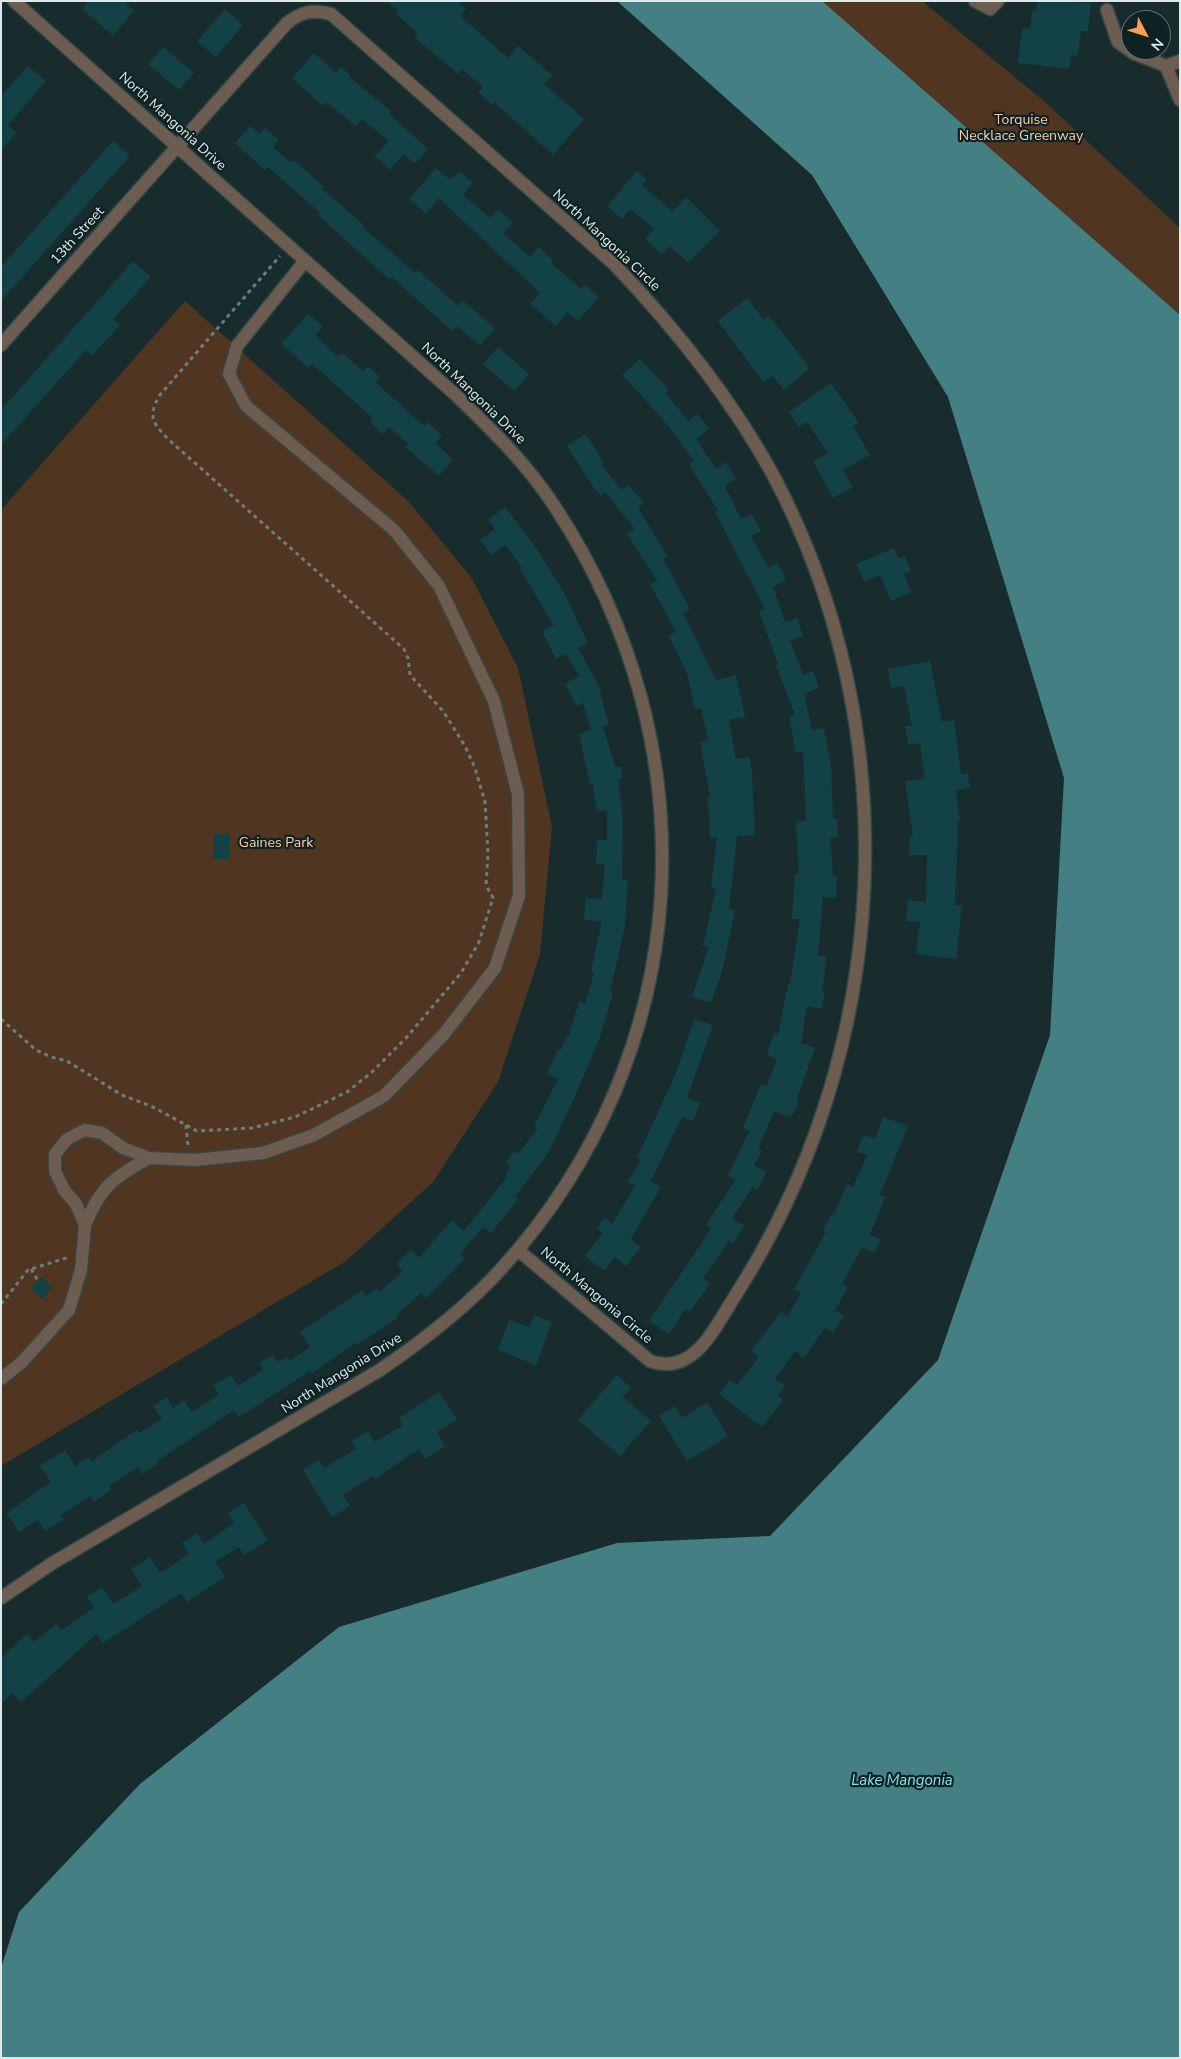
<!DOCTYPE html>
<html>
<head>
<meta charset="utf-8">
<style>
	body { margin:0 }
	#map { position:relative; width:1181px; height:2059px; overflow:hidden; background:#192c2d; font-family:"Nunito Sans",sans-serif }
	canvas { display:block }
	.frame { position:absolute; inset:0; border:2px solid #deeaea; pointer-events:none }
	.north { position:absolute; left:1121px; top:10px; width:50px; height:50px; box-sizing:border-box; background:#0f2223; border:1px solid #627273; border-radius:50%; rotate:130deg; font-size:14px; font-weight:700; line-height:20px; text-align:center; color:#deeaea }
	.north::after { content:''; display:block; margin:auto; width:18px; height:22px; background:#fb9e50; clip-path:polygon(50% 0,100% 100%,50% 72%,0 100%) }
</style>
</head>
<body>
<div id="map">
<canvas width="1181" height="2059"></canvas>
<div class="frame"></div>
<div class="north">N</div>
</div>
<script>
const c = document.querySelector('canvas').getContext('2d');
c.lineJoin = 'round';
function fillPath(path, color) { c.fillStyle = color; c.fill(path, 'evenodd'); }
function stroke(path, color, width, dash) { c.strokeStyle = color; c.lineWidth = width; c.lineCap = dash ? 'butt' : 'round'; c.setLineDash(dash || []); c.stroke(path); }
function write(font, color, halo, rows, align = 'center') {
  c.font = font + ' "Nunito Sans",sans-serif'; c.lineWidth = 4.5; c.setLineDash([]); c.textBaseline = 'middle'; c.strokeStyle = halo; c.fillStyle = color; for (const [text, x, y, turn = 0] of rows) {
    c.save(); c.translate(x, y); c.rotate((+turn || 0) * Math.PI / 180); c.textAlign = isNaN(turn) ? turn : align; if (halo) c.strokeText(text, 0, 0); c.fillText(text, 0, 0); c.restore();
  }
}
fillPath(new Path2D(`
	M821,1H922L1045,102L1180,228V315Z
	M185,301L408,501L471,577L518,668L552,827L540,954L498,1082L433,1182L346,1261L1,1466V510Z`), '#503521');
fillPath(new Path2D(`
	M617,1H822L1180,315V2058H1V1968L19,1912L140,1784L339,1627L617,1543L770,1536L938,1360L1050,1035L1064,778L948,397L812,175Z`), '#448083');
fillPath(new Path2D(`
	M88,1H124L134,11L113,35L82,9Z
	M387,1H457L466,9L460,16L508,58L518,46L552,75L544,84L584,119L553,155L494,102L492,105L478,92L483,87L462,69L458,74L414,37L418,33L396,14L398,11Z
	M1037,1L1091,3L1088,31H1081L1078,56L1071,55L1069,69L1018,63L1022,28L1030,29L1032,11L1036,12Z
	M225,9L243,25L216,57L197,41Z
	M163,47L194,73L179,90L148,64Z
	M314,53L336,73L341,67L350,75L349,77L391,111L389,114L428,149L415,164L404,154L390,170L375,156L389,141L362,119L356,126L326,102L323,106L292,78Z
	M28,66L46,81L8,125L16,133L1,150V96Z
	M250,126L259,134L265,128L279,140L273,147L291,163L294,160L324,187L322,189L364,225L363,227L415,273L418,270L458,306L463,301L495,328L480,346L457,326L452,331L392,277L390,280L318,215L320,213L268,167L265,170L235,143Z
	M113,141L130,156L1,301V267Z
	M436,168L450,180L459,171L473,183L463,195L490,218L498,209L513,222L503,233L530,257L539,247L553,260L551,263L581,289L585,285L599,297L578,321L568,312L556,326L530,304L540,293L439,198L426,213L409,199Z
	M637,171L647,180L642,185L672,211L686,197L720,231L688,263L670,246L662,255L645,239L654,229L630,209L622,219L607,206Z
	M133,261L151,277L113,319L120,325L92,356L86,350L1,445V410Z
	M747,298L764,320L769,316L810,368L784,390L773,376L764,383L718,321Z
	M308,314L323,326L315,335L338,357L342,353L363,371L368,366L380,377L375,382L424,426L427,422L442,435L435,443L453,459L439,476L405,447L408,444L389,427L383,434L370,422L373,418L312,364L309,368L281,344Z
	M498,347L529,374L514,391L483,364Z
	M640,359L669,390L666,393L688,421L697,414L709,429L696,439L716,469L726,462L736,478L725,486L741,519L752,514L761,531L751,536L768,568L778,563L786,580L773,587L785,622L797,618L803,636L790,641L803,675L813,671L819,688L804,694L812,730L824,728L831,767L833,819H837L838,837L830,838L833,876H837L836,898L823,897L818,955L827,957L822,990L825,991L822,1009L807,1006L801,1043L815,1048L797,1099L799,1100L791,1118L774,1111L758,1149L762,1150L754,1166L766,1172L758,1190L753,1187L732,1218L744,1226L733,1243L729,1241L703,1278L710,1284L690,1312L685,1309L669,1334L649,1321L711,1229L706,1225L736,1179L728,1176L749,1131L743,1128L761,1084L767,1086L777,1059L767,1055L774,1033L778,1035L788,984H790L800,919H792L795,874H799L796,821H806L803,752L796,753L789,717L795,715L776,665L778,664L759,611L765,609L715,512L718,510L689,465L694,461L662,418L622,375Z
	M831,383L859,423L853,426L870,455L843,470L853,487L833,498L813,461L828,453L807,422L799,427L789,412Z
	M586,434L604,463L601,465L622,490L628,485L644,503L638,508L668,557L663,559L690,609L683,613L716,680L736,675L745,717L729,720L736,759L749,757L752,773L755,835L737,836L729,909L735,911L722,972L711,1003L692,997L709,947L703,946L716,889L711,888L717,837L710,838L708,796H710L700,742L708,740L701,708L695,710L687,673L669,636L676,632L650,584L657,581L627,534L635,529L605,492L601,496L594,488L567,446Z
	M505,507L533,543L563,591L588,643L578,648L602,692L600,693L609,724L603,726L615,767L621,766L622,779H618L623,820L622,879L628,880L625,926L610,992L613,993L600,1037L577,1092L548,1153L515,1197L518,1199L491,1233L483,1227L460,1254L464,1259L426,1298L421,1293L396,1316L397,1318L358,1344L356,1343L312,1373L310,1371L239,1417L234,1410L157,1461L158,1463L142,1474L138,1467L109,1486L111,1490L94,1502L90,1496L61,1515L64,1519L45,1531L38,1520L19,1532L7,1513L51,1482L40,1466L65,1450L75,1466L89,1457L92,1461L137,1430L139,1433L162,1419L153,1406L167,1397L173,1408L184,1400L192,1412L219,1395L213,1386L231,1375L238,1386L263,1370L259,1363L273,1355L278,1362L287,1357L290,1361L310,1347L300,1332L362,1290L366,1296L377,1288L380,1292L403,1271L396,1264L411,1250L419,1258L452,1220L464,1231L508,1176L505,1174L511,1166L506,1162L514,1151L518,1154L538,1128L534,1126L558,1079L547,1074L558,1049L561,1050L566,1037L568,1038L579,1001L585,1003L594,973L591,972L602,921L584,920L586,898L602,899L605,864H596L597,840H607V810L597,811L593,784L590,785L579,734L591,730L583,703L577,706L565,684L579,676L566,654L556,659L542,631L554,626L520,569L522,567L505,545L492,555L480,540L495,529L488,520Z
	M894,548L899,559L905,556L911,571L904,574L911,592L891,601L880,575L864,582L856,564Z
	M930,661L942,722L954,720L961,774H968L970,788L956,790L960,821H958L955,905L962,906L956,959L916,954L920,922L906,921L908,900L926,902L927,855H909L910,836H913L905,781L925,779L920,743L908,745L905,726H912L904,686L891,688L888,669Z
	M213,834H229L230,859H213Z
	M694,1019L713,1025L687,1098L700,1103L693,1121L682,1117L651,1181L661,1187L631,1239L641,1247L626,1266L615,1257L604,1271L585,1256L603,1233L597,1228L604,1218L612,1224L635,1186L628,1182L641,1160L637,1158L676,1073Z
	M883,1117L908,1126L880,1195L885,1197L870,1234L881,1240L874,1253L862,1247L842,1284L848,1287L835,1310L844,1316L833,1333L825,1328L804,1358L795,1351L775,1379L785,1386L778,1395L783,1400L762,1427L719,1394L730,1380L737,1385L759,1357L751,1351L781,1312L787,1317L801,1293L794,1289L826,1232L823,1230L832,1214L834,1215L847,1184L853,1187L867,1155L857,1152L863,1135L875,1139Z
	M42,1277L52,1288L42,1299L31,1288Z
	M534,1315L552,1322L536,1365L498,1350L509,1320L530,1327Z
	M617,1375L631,1388L623,1397L651,1421L620,1456L578,1420Z
	M439,1392L457,1419L437,1432L445,1446L425,1459L419,1449L375,1479L373,1476L343,1495L350,1506L332,1517L303,1470L319,1460L325,1468L356,1449L352,1441L368,1431L375,1442L403,1425L399,1418Z
	M707,1402L728,1436L687,1461L659,1416L675,1406L682,1418Z
	M244,1503L268,1540L244,1555L239,1547L215,1562L225,1577L187,1602L181,1593L103,1643L97,1634L21,1702L13,1693L1,1704V1658L27,1634L34,1642L56,1624L62,1630L94,1608L87,1597L102,1587L113,1604L142,1586L131,1569L150,1557L160,1573L189,1554L182,1543L197,1533L204,1544L234,1523L228,1513Z`), '#124245');
const minor = new Path2D(`
	M975,1L990,9L998,1
	M1107,10L1118,42L1133,53L1166,66
	M1180,61L1166,66L1180,100
	M1,345L287,23C301,12 313,9 331,14L614,264C675,328 729,395 772,473C910,731 892,1052 735,1296C715,1327 694,1377 650,1361L518,1250
	M85,1225C101,1186 113,1178 149,1158
	M1,1379L22,1362L69,1310L81,1270L85,1225L76,1204L64,1190L55,1171V1154L67,1139L85,1130L102,1133L123,1148L149,1158L195,1160L263,1153L314,1135L384,1096L444,1034L495,968L519,896L518,794L494,701L439,586L394,530L246,406L229,374L237,346L305,261
	M1,1598L51,1564L380,1370C424,1340 466,1308 502,1268C697,1053 713,747 555,507C528,465 492,430 457,396L14,1`);
stroke(minor, '#354747', 15);
stroke(new Path2D(`
	M1,1019L36,1050L51,1057L67,1061L122,1095L153,1107L197,1131L252,1128L295,1117L347,1092L371,1073L406,1038L461,973L479,942L493,898L486,885L488,854L485,802L475,768L465,746L443,711L410,675L408,658L404,649L168,439C152,422 148,417 159,396L280,256
	M186,1125L188,1147
	M31,1269L38,1281
	M1,1304L28,1270L66,1258L68,1256`), '#6d7d7e', 3, [4, 4]);
stroke(minor, '#6d5d51', 12);
write('14px', '#fccba6', '#0f2223', [
	["Torquise",1021,121],
	["Necklace Greenway",1021,137],
	["Gaines Park",276,844]
]);
write('14px', '#deeaea', '#0f2223', [
	["North Mangonia Drive",172,122,42],
	["13th Street",78,236,-48],
	["North Mangonia Circle",606,241,43],
	["North Mangonia Drive",473,394,44],
	["North Mangonia Circle",596,1296,40],
	["North Mangonia Drive",342,1374,-32]
]);
write('italic 15px', '#82e5ea', '#0f2223', [
	["Lake Mangonia",902,1781]
]);
</script>
</body>
</html>
